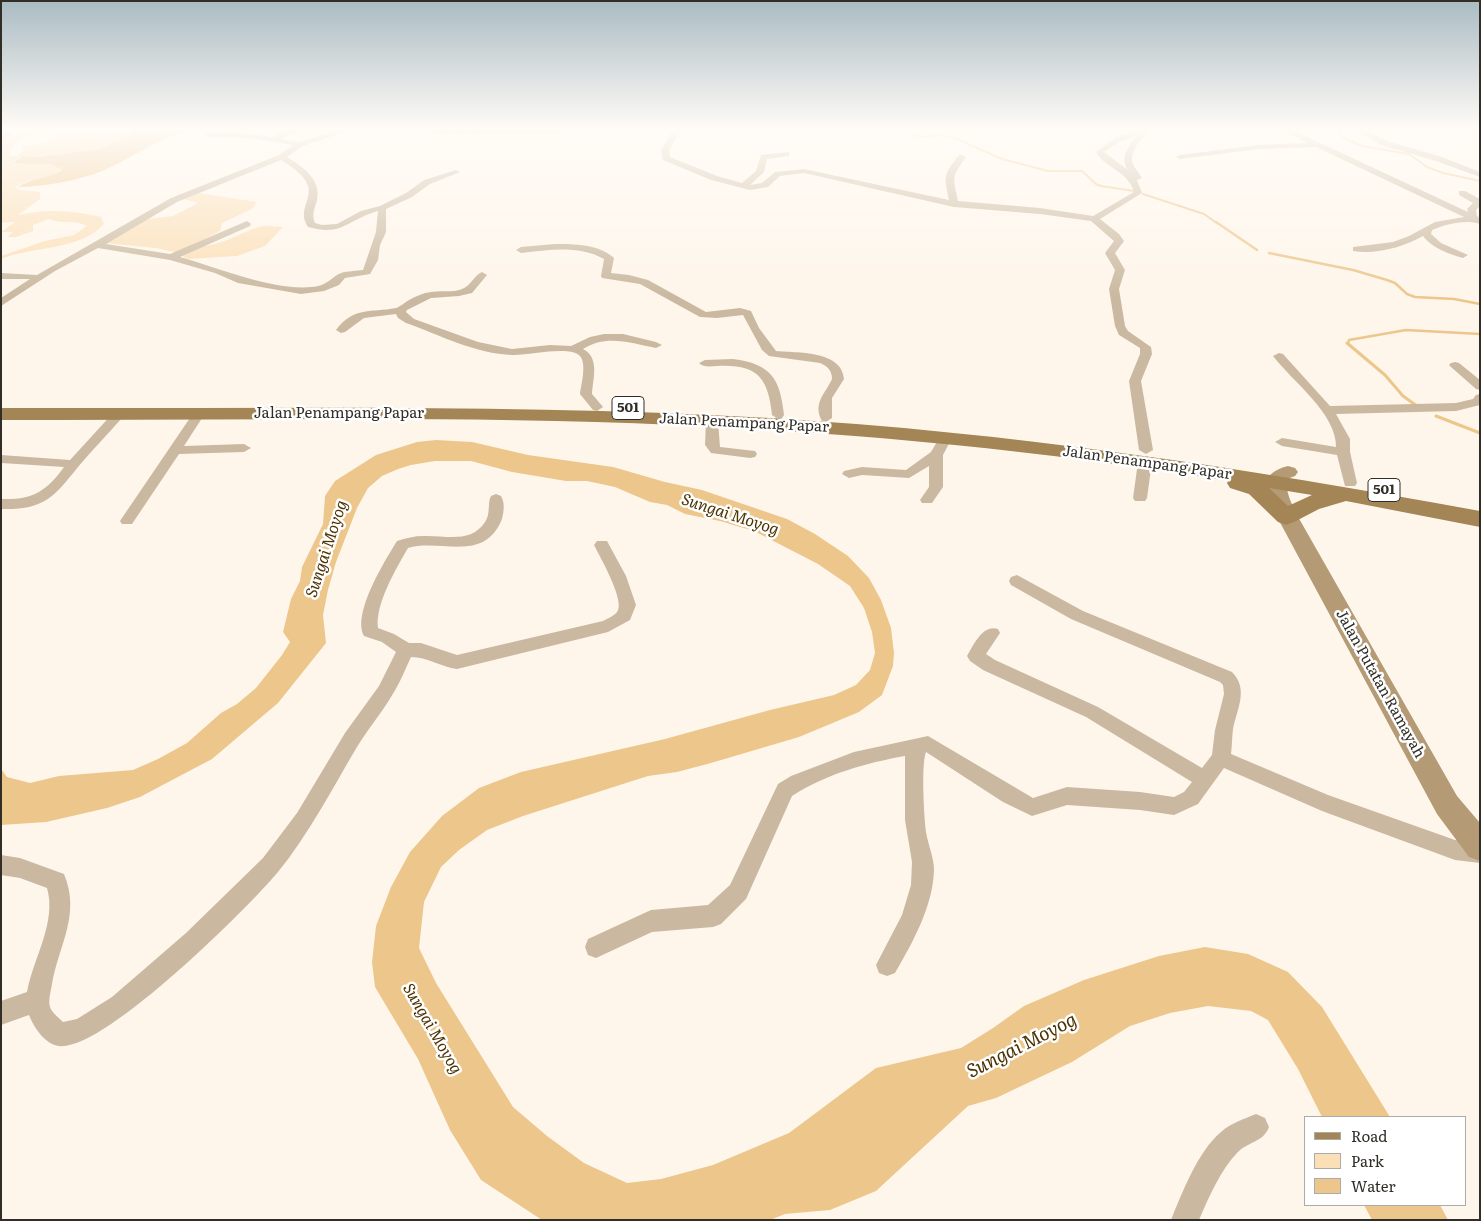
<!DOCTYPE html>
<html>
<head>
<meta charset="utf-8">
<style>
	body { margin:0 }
	#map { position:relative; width:1481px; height:1221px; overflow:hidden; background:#fef6eb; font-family:Literata,serif }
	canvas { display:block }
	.frame { position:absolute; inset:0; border:2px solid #312e28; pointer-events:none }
	.legend { position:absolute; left:1304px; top:1116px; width:162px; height:90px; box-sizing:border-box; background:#fff; border:1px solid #adaba9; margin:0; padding:6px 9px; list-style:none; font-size:15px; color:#312e28 }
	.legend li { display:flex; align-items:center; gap:10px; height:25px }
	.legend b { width:25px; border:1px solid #adaba9 }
</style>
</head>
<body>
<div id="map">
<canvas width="1481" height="1221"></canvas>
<div class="frame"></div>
<ul class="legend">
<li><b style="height:6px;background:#a38556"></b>Road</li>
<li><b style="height:14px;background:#fbdfb7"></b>Park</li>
<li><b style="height:14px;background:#edc68c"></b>Water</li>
</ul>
</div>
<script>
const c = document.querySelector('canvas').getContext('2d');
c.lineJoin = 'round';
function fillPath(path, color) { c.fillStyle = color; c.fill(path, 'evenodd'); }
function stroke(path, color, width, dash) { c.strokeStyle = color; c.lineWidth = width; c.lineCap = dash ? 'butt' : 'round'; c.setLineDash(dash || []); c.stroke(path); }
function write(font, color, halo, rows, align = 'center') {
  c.font = font + ' Literata,serif'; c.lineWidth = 5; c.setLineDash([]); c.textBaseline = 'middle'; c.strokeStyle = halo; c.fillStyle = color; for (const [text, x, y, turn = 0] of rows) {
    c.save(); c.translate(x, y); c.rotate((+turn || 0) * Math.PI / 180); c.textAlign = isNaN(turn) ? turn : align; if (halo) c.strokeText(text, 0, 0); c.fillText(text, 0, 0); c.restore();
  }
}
fillPath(new Path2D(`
	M37,127H63C43,134 16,133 9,155L16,156L23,152L22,147L71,136L57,137L50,134L63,130L80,132L90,130L130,134L100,149L39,157L23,156L13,162L50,164L61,170C47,178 30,179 15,187L20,190L40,192V199L18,215C51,209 68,210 101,217L104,224C79,251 33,246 1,259V256L45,241L74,235L87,226C75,219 63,225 49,219L33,225V231L16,237H7L13,232H1L15,222L1,223V137L12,136Z
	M198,193L257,202L252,209L222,223L220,231L194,245C217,250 241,231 263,226C269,225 277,227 283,227L265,246L237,256L188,259L175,252L156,248L104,243L147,219L173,216L198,203L184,199Z`), '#fbdfb7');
fillPath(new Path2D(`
	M137,127H207C170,131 147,149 115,165C86,180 50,186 18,187C32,178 48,178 62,170L50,164L13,163L23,156L39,157L100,149L133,132L132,130Z
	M436,440L472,442L528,455L613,467L665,482L702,490L787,519L815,534L848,556L869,578L881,600L891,628L894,653L893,666L882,695L859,712L799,737L711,763L677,772L648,776L523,816L487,830L459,850L441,867L424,902L419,948L436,983L513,1107L547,1136L584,1163L627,1183L661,1179L713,1165L789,1133L876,1068L961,1048L993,1028L1024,1006L1084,980L1159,956L1205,947L1248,954L1288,972L1322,1007L1390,1117H1322L1298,1069L1268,1020L1251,1011L1208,1006L1170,1013L1130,1026L1072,1062L996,1098L968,1106L876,1191L830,1210L785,1214L770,1220H542L481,1180L450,1130L418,1059L375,987L372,962L376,926L391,887L410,852L442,816L479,788L521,772L665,739L770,710L834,695L856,685L870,670L875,653L872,632L864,608L850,586L818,564L754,531L720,521L685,514L667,505L650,502L615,487L587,481H566L512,472L471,461H435L411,465L398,469L382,476L368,488L357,508L336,562L328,590L323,615L326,643L278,703L212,759L140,797L107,808L46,822L1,825V769L7,777L30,783L59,776L133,770L158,759L187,743L221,713L237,704L256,688L282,655L290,642L283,632L291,599L300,581L302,567L323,524L325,496L335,481L376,455L417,442Z
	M1364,1205H1440L1448,1220H1372Z`), '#edc68c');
stroke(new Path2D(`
	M890,127L920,137L939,135L955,138L1002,159L1048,171H1082L1096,184L1101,186L1134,191
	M1339,127L1342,130L1339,134L1346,139L1362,146L1409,154L1427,167L1443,173L1480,181
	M1143,194L1204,214L1218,224`), '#edc68c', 2);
stroke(new Path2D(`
	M1216,222L1257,250
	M1269,253L1353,270L1387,280L1395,283L1407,294L1415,297L1454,299L1480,304
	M1348,344L1349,340L1406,330L1480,334`), '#edc68c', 2.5);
stroke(new Path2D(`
	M1347,343L1385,375L1403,396L1417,406
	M1436,416L1480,433`), '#edc68c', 3);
fillPath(new Path2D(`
	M293,127H304L281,139L299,142L349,127H361L302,146L287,157C302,166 322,180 317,200C315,208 311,215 315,223L322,225L337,224L361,211L380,206L406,193L424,180L456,170L460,172L430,184L412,197L386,209V232L380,245L378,260L370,274L345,278L339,285L324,291L301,294L238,283L215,273L170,260L98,248L55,271L1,306V298L30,279H1V273L37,275L171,198L279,155L293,145L251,138L209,137H206V133L251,134L273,137ZM281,160C334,192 292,201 308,227C343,237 348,219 378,211L376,232L363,270C356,271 347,271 341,273C333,276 328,284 318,286C281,294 216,267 180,257L250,226L251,224L247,221L170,254L106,244L177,202Z
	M424,127L445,130L561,129L565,131L561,133L445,134L430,133Z
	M675,127H683L669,150L670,157L717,176L742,183L756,171L761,155L789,152V156L767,159L764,172L750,185L762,183L775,172L804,169L949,200C944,175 943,175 959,155H962L966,157C951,178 953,177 958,201L1040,208L1093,216L1134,192C1128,171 1106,169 1096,152L1118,136L1149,127L1150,129C1143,139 1128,150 1133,164C1135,169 1139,173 1142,178L1137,180L1142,193L1100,219L1119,234L1124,241L1115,253L1125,270L1119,289L1125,326L1128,331L1151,347L1152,354L1141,381L1153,450L1146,454L1139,450L1129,381L1140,354V348L1119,335L1115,326L1109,289L1115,270L1105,253L1114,241L1091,221L1040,214L954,207L804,173L780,176L768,187L750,190L711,180L663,160L661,150ZM1138,135C1129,145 1119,157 1128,170L1104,152L1117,143Z
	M1276,127H1286L1468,212L1467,209L1473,203L1459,195V191H1465L1480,199V206L1476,210L1477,216L1480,218V224C1465,219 1446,224 1432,230L1431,234L1441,243L1468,255L1463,258C1449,254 1432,248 1423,236C1404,247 1375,255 1353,251V247L1393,242L1409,236L1435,222L1464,217L1316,147L1258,149L1180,159L1176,157L1180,155L1258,145L1308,143Z
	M1350,127H1359L1387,141L1442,157L1480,172V177L1436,161L1381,145Z
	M9,131H12V135L1,137V133Z
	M555,244C574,244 599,244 614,258L611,273L629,275L648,280L706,312L740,308L751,311L759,328L776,351C796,353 842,350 844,379L832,398V418L826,422L822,421C812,403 826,393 832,379C832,370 827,366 820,363L769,356L762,350L743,315L717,318L700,317L640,284L602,278L601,276L604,259C578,245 549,250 521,253L516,250L521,247Z
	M482,272L487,275L472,293L459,296L431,298L407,310L406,312L414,319L478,342L512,349L550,345L571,346L590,337L604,334H623L656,342L662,345L656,348C631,343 606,334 583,349C600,358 593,378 592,394L603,407L597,411L593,410L580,394C581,385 587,364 580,356C569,345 528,356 512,355C476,354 440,335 406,323L398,318L396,314L364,318L345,332L341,333L336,330C354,306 371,313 396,308C400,307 405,302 409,300C416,296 423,293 431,292C441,290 452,293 462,289C471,286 474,275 482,272Z
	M1279,353L1283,354L1330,406L1456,403L1473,399L1476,395L1480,394V405L1456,411L1336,414L1350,439V452L1357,483L1355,486H1345L1337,455L1282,446L1275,442L1282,438L1336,447C1337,414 1292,381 1273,356Z
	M733,359C771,364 780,378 784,415L782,418L778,419L772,415C768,377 757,364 717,366C711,366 704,368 699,363L705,360Z
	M1455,362L1459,363L1480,380V390L1476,389L1451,367L1449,365L1451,363Z
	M118,411L124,415L122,418C108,434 92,450 78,467C53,498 44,510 1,509V499C32,500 46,492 64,467L1,463V455L70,460L114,412Z
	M198,411L204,415L184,446L244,444L251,448L244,452L179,454L132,524H122L120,521L122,518L194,412Z
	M712,417L718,421L720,447L755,451L757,454L755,457L750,458L711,453L705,445L706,421Z
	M946,434L952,438L943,455V487L932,503H922L920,500L929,487V466L909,478L862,475L849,478L842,474L844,471L862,467L906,470L931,452L941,435Z
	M1145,458L1152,462L1147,498L1145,501H1135L1133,498L1138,462Z
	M496,494L501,496C505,503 504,511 502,519C484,564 440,538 408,548C396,569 375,604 378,628L394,634L409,643H421L457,655L603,621C607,619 614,616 617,612C626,602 600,557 594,545L597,541H607L626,576L636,605L630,620L608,632L457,669C441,667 427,657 411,657C405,670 399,685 391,697C381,714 367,730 357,747C332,789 309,834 278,872C248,908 103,1052 59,1046C45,1044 34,1028 29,1015L1,1025V1001L27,992C33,959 57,922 47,888L20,878L1,875V855L20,858L64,874C81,915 59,944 52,984C51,991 48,1000 50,1007C52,1013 59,1018 63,1022L77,1019L112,997L186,933L263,858L297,813L345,733L379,686L396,652L382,642L364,636C352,614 384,562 397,541C406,538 414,536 424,536C445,535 471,544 485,522C491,514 487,503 491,496Z
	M1017,575L1083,611L1232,672C1249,689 1237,709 1233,729C1232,737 1232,746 1231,754L1328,795L1455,840L1480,843V863L1455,860L1322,811L1224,768L1198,804L1174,815L1140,810L1067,805L1032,816L1003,802L926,752C921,765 924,816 926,832C928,845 934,857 934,870C933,906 913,942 895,973L887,976L879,973L876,965L902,915L911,885L912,862L905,820V756C866,763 826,774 792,796L746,899L721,924L713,927L652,932L596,958L588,955L585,947L588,939L651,910L708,905L730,885L778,784L791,776L854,752L928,736L1033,798L1067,787L1140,792L1174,797L1184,792L1192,782L1086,717L983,670L970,661L967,656C974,644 983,624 998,629L1000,633L986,654L995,660L1098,707L1202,768L1212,755L1215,730L1224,694L1223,685L1220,682L1071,619L1011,585L1009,581L1011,577Z
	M1256,1114L1265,1118L1269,1127C1263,1143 1248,1141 1237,1153C1220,1171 1209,1197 1199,1220H1171C1182,1193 1198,1151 1221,1132C1231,1123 1244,1119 1256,1114Z`), '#cab9a0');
fillPath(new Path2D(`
	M1288,466L1295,468L1298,472L1295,476L1287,479C1285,492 1292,504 1297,515L1457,796L1480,823V861L1469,857L1437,814L1276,515C1265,491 1257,474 1288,466Z`), '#b49b75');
fillPath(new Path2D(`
	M1,408C257,409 514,403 770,418C1009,432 1245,468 1480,511V527L1346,501L1319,509L1294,522L1286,525L1278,522L1249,494L1230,488L1227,483L1228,481C1045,451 860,433 675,425C451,415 226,421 1,420ZM1269,488L1312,495L1288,506Z`), '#a38556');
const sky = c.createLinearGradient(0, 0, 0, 298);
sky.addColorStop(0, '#aabbc3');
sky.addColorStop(0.43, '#fffbf6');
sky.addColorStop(1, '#fffbf600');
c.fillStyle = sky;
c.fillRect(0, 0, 1481, 298);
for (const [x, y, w] of [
	[628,408,32],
	[1384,490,32]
]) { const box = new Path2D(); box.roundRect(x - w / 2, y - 11.5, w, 23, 4); c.fillStyle = '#fff'; c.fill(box); stroke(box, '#312e28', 1); }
write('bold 14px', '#312e28', null, [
	["501",628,408],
	["501",1384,490]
]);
write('15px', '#312e28', '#fff', [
	["Jalan Penampang Papar",339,414],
	["Jalan Penampang Papar",744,423,3],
	["Jalan Penampang Papar",1147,463,8],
	["Jalan Putatan Ramayah",1380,684,61]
]);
write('italic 16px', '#4d3302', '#fff', [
	["Sungai Moyog",730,515,18],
	["Sungai Moyog",327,549,-72],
	["Sungai Moyog",432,1029,60]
]);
write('italic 19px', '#4d3302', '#fff', [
	["Sungai Moyog",1022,1046,-27]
]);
</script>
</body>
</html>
